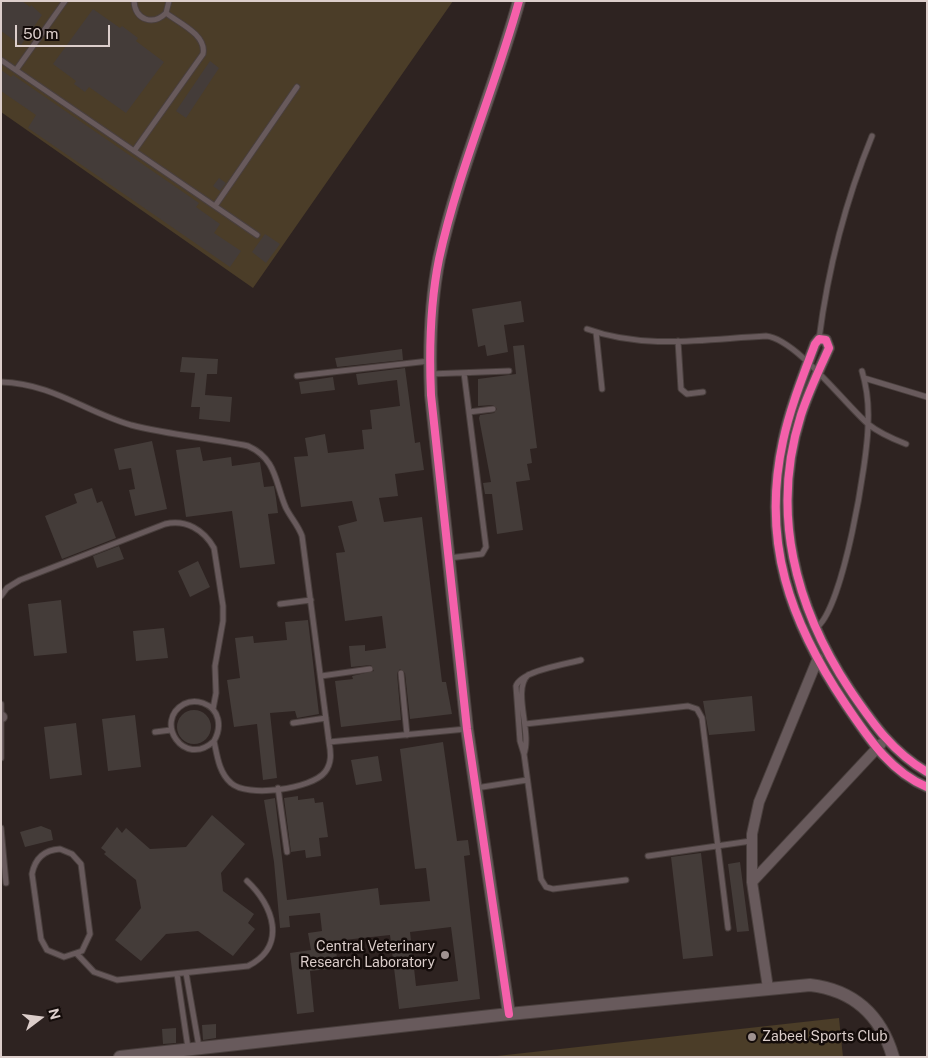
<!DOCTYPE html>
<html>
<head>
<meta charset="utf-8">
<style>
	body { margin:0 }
	#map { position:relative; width:928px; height:1058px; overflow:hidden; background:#2e2321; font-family:"Public Sans",sans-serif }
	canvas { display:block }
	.frame { position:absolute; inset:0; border:2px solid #dccecb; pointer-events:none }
	.north { position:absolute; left:15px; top:993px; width:50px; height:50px; -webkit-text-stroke:4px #140c0a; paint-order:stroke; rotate:75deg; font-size:14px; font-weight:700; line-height:20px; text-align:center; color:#dccecb }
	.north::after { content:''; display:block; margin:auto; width:18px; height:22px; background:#dccecb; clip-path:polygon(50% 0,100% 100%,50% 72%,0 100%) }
	.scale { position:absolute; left:15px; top:25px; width:95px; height:22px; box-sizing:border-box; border:2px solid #dccecb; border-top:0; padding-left:6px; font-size:15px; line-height:18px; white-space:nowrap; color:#dccecb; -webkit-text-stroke:4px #140c0a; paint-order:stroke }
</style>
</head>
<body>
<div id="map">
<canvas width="928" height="1058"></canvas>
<div class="frame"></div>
<div class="north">N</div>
<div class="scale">50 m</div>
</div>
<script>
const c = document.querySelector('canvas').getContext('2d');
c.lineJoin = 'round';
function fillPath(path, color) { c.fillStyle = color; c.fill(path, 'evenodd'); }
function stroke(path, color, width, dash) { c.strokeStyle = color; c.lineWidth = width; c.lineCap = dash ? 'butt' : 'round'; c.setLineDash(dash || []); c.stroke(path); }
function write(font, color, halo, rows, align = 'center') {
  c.font = font + ' "Public Sans",sans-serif'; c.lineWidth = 5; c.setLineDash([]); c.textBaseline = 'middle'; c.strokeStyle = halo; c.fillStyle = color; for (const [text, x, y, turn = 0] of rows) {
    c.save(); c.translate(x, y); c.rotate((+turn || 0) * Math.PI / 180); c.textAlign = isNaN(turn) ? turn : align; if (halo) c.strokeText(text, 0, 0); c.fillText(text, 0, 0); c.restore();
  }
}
fillPath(new Path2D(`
	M1,1H453L253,288L1,112Z
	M839,1018L843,1057H488Z`), '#4b3d28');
fillPath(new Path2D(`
	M1,1H22L30,7L31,5L42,15L21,45L1,31Z
	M93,9L120,28L122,26L138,38L136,41L164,62L126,113L89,87L85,92L74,84L76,81L53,64Z
	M210,61L219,68L186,118L176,111Z
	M1,70L11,77L13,75L199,203L196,207L220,224L214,233L241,251L230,267L28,128L36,115L1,91Z
	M219,178L226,183L220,191L213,186Z
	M265,234L280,244L266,263L252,252Z
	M521,301L524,322L504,325L508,352L487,356L485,345L478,347L472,309Z
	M524,345L537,448L530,449L532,463L527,464L530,480L516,482L523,530L497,534L492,494H485L483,483L491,482L479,418L480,415L494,413L497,409L493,405L478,406V379L516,374L513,346Z
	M402,349L403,360L337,367L335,358Z
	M182,357L218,359L217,374H207L205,395L232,397L230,422L199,419L200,407H191L195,373L180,372Z
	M405,368L415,443L420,442L424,470L395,474L398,496L379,498L384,522L422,517L442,682H446L452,714L410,719L405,673L400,669L397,673L401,720L341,727L335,681L353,679L352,676L374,671L371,665L351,667L349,646L365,645V651L386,648L382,616L345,621L336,553L345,552L338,526L357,521L352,501L301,507L294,457L308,456L305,438L325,434L328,453L364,449L362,430L372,429L370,410L400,406L397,380L358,385L356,374Z
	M333,377L335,390L301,394L299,382Z
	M152,441L167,509L135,516L129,490L135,489L131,468L119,470L114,449Z
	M200,447L203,461L231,457L232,466L260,462L264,487L274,486L276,498L278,513L268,514L275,564L240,568L232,511L186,517L176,450Z
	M92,488L97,503L102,501L116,538L62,559L45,516L77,503L74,494Z
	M119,546L124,559L97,568L93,556Z
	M198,561L210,587L190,597L178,571Z
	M61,600L67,653L34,656L28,604Z
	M308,620L319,714L297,718L295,711L270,713L277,778L263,780L257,724L234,727L227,680L240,678L235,638L253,636L254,643L287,640L285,622Z
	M164,628L168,658L136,661L133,631Z
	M752,696L755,731L709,735L703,701Z
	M177 727a17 17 0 1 1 34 0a17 17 0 1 1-34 0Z
	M135,715L141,767L108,771L102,719Z
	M76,723L82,775L50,779L44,727Z
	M443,742L457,841L468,840L470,855L464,856L480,999L399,1009L390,935L335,941L338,968L310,971L314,1012L297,1014L290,953L311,950L308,933L322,931L320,913L289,916L290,927L280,928L274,862L264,800L275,798L287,900L378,888L380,905L430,901L426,868L415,869L400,749ZM451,927L458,981L416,986L410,932Z
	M378,756L382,781L356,785L351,760Z
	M298,796V800L314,798L315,803L323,802L328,837L319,838L321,856L306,858L305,850L291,852L284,798Z
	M212,815L245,844L221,873L223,891L254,914L248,923L255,929L233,956L198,931L166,934L141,961L115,940L141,908L136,880L104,854L106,852L101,848L117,827L122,833L126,828L150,849L186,847Z
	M41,826L51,830L53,840L25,847L20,832Z
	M701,853L713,956L683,959L671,857Z
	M740,862L749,931L737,932L728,864Z
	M216,1024V1038L203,1040L202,1025Z
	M176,1028V1043L163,1044L162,1029Z`), '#443c39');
const service = new Path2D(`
	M134,1C135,20 153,26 166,13L169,1
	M1,60L257,235
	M16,70L65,1
	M134,151L203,54C207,35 179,23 166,13
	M215,206L297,87
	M587,329C645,350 706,339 766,336C796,339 844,403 868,424C879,433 893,439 906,444
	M596,332L602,389
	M819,339C828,269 845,202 872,136
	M678,341L681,389L687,394L703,392
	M430,374L509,371
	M297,376L429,361
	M864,378L927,397
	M1,382C54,384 83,411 131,425C170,435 210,438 248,446C277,459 275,483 286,508C291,518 298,525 302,536L329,742C331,753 332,763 325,772C312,789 247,798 231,783C219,773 217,755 214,741C222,727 220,709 203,703C197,701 190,701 184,704C153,721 184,769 214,741
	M469,412L493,409
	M449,558L482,554L486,547L464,373
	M1,596L7,588L20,580L165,524C186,519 204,530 214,548L223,606V621L215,666L216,693L213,709
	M280,604L311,600
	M816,628C843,610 868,459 868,424C869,406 867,388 862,371
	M581,660C566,664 521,671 516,686L520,741L524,754L541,879L546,887L553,889L626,880
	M401,673L407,735
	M321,676L370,669
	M1,704V758
	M293,723L326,718
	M525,724L688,706L697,709L702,718L728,928
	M155,732L171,730
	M329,742L466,729
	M524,754C532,732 512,690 528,675
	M278,788L287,852
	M476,788L527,780
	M1,828L6,883
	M60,849L72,854L81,864L90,934L82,951L64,957L47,950L41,939L32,874C35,858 44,850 60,849Z
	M648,856L751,841
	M77,954L94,972L117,980L248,966C288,946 273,905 247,881
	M186,973L199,1047
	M177,974L188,1048`);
const minor = new Path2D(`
	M1,717H2
	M927,772C892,752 872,722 850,690C795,607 770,512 801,415C808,393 819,370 829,348L826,340L819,339L815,344C803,376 790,408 783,441C761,542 790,622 846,705C868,737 889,771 927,787
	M752,882L881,744
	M768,988L752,882V834L759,802L818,658`);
const tertiary = new Path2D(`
	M509,1014L467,729L431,395C429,349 430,304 439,259C458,171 495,88 519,1
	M120,1057L509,1014L810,985C853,990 881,1015 893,1057`);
stroke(service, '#493f3d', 7);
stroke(minor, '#493f3d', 12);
stroke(tertiary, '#493f3d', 14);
stroke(service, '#685a5c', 5);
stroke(minor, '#685a5c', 10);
stroke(tertiary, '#685a5c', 12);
stroke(new Path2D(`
	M927,772C892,752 872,722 850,690C795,607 770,512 801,415C808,393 819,370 829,348L826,340L819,339L815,344C803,376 790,408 783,441C761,542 790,622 846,705C868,737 889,771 927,787
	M509,1014L467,729L431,395C429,349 430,304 439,259C458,171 495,88 519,1`), '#f560ab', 8);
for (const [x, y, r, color] of [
	[445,955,5,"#9f9290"],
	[752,1037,5,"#9f9290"]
]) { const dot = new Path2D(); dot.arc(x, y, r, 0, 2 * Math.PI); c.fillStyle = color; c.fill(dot); stroke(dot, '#140c0a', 2); }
write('14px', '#dccecb', '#140c0a', [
	["Central Veterinary",435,947],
	["Research Laboratory",435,963],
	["Zabeel Sports Club",762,1037,"left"]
], 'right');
</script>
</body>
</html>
